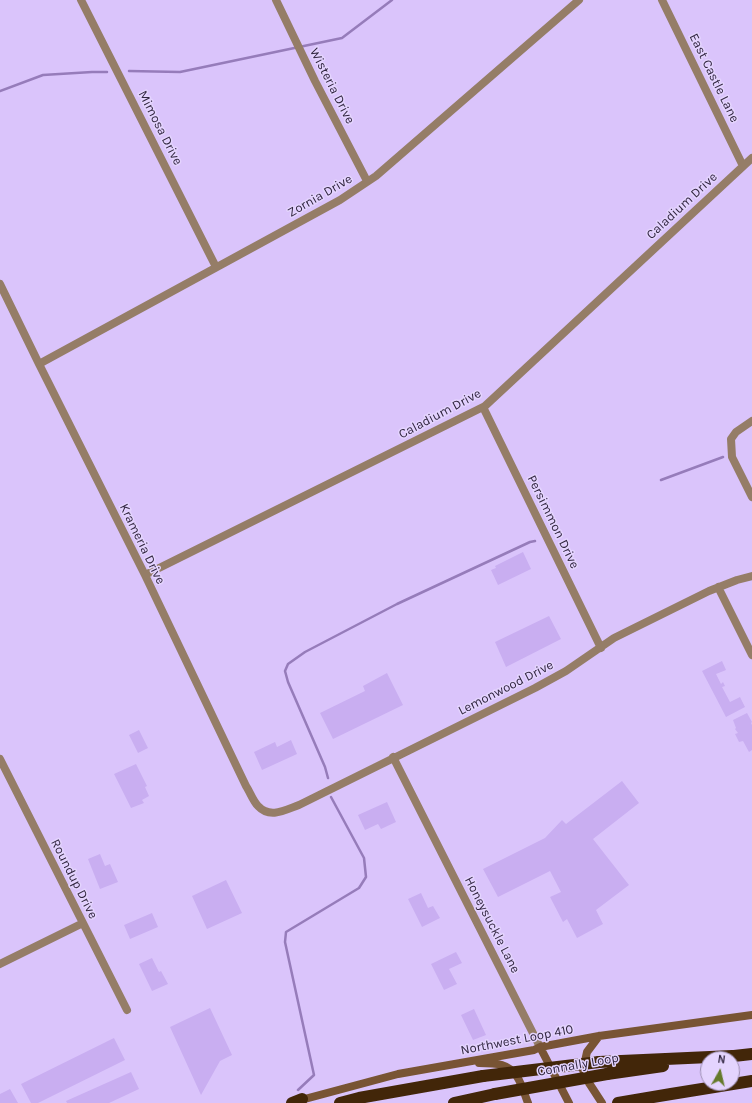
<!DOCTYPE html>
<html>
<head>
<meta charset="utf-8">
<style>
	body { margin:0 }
	#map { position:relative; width:752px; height:1103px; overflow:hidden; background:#dac4fb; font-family:Karla,sans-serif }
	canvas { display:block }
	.north { position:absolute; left:700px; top:1051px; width:40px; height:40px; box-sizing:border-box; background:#e4d4fe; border:1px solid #9c8eb2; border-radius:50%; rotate:8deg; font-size:11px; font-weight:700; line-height:16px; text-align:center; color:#30253f }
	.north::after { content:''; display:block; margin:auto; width:14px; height:18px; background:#657a2b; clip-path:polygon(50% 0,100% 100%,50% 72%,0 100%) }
</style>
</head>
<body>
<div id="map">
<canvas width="752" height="1103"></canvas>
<div class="north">N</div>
</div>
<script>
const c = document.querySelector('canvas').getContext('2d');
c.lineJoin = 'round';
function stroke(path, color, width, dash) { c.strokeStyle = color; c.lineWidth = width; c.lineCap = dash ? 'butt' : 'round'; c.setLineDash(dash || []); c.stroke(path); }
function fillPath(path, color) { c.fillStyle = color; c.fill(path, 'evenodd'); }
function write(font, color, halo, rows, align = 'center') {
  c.font = font + ' Karla,sans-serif'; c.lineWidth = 3; c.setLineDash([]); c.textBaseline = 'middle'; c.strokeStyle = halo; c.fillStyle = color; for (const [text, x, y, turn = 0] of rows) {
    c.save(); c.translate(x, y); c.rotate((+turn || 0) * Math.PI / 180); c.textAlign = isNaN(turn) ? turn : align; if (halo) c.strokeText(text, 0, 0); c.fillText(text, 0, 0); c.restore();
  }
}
stroke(new Path2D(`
	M129,71L180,72L342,38L392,0
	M0,91L43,75L92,72H107
	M661,480L723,457
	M328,778L325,767L288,682L285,671L288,664L305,652L397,604L530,542L535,541
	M298,1090L314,1075L285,942L286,932L359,888L366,877L364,858L331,797`), '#967cba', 2.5);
fillPath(new Path2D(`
	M523,552L531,569L498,585L491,570L496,568L495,566Z
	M549,616L561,639L506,667L495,642Z
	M722,661L726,670L716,674L721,684L723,682L725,686L722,687L730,702L740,697L745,707L726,717L702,671Z
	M387,673L403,705L333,739L320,713L365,691L363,686Z
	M747,713L752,722L751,723L752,725V750L749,752L743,741L739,742L735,734L738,733L735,729L736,728L733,720Z
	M139,730L148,748L138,753L129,735Z
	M291,740L297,754L262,770L254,752L275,742L277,747Z
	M136,764L147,786L145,787L149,796L142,800L144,803L131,808L114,774Z
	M622,781L639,803L593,839L629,885L596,910L603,924L577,938L567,919L563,922L550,897L561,892L550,871L498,897L483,869L545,838L562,820L566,824Z
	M387,802L396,822L381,829L378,824L365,830L358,815Z
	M100,854L105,866L110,864L118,882L100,889L88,859Z
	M226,880L242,913L207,929L192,896Z
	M421,893L428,908L433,906L440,918L422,927L408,899Z
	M152,913L158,927L130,939L124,925Z
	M456,952L462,963L449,969L457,984L444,990L431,964Z
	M152,958L159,972L161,971L168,984L152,991L139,964Z
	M210,1008L232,1055L220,1061L201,1095L170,1027Z
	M474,1009L486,1035L473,1040L461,1015Z
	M114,1038L125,1060L38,1103H31L21,1084Z
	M131,1072L139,1089L109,1103H67L66,1101Z
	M10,1089L18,1103H0V1094Z`), '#c9aef1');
stroke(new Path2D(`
	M81,0L216,267
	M276,0L315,81L367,181
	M662,0L743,166
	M0,284L39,364L145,575L246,786C250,792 253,801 258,806C270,819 285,810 299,805L535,688L566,671L614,638L709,591L737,580L752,576
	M39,364L340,200L376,176L579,0
	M483,407L601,648
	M752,421L736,432L731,439L732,457L752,497
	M145,575L485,406L752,158
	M718,587L752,655
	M393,757L540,1047
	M0,759L127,1010
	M0,964L83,923`), '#957d67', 8);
stroke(new Path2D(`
	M599,1036L587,1052L583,1070L589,1083L602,1103
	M540,1047L569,1103
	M479,1063C486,1063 495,1063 502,1065C519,1070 522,1088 528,1103
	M297,1101L398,1074L534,1050L540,1047L599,1036L752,1015`), '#785434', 8);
stroke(new Path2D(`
	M725,1057L752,1054
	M599,1062L732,1056
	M607,1074L663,1066
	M292,1103L302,1099
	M340,1103L359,1098L483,1076
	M454,1103L495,1094
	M618,1103L671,1094L752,1081`), '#422609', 12);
stroke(new Path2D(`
	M483,1076L599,1062
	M495,1094L607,1074`), '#422609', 12);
write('13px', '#30253f', '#e4d4fe', [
	["East Castle Lane",714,78,64],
	["Wisteria Drive",332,86,63],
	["Mimosa Drive",160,128,63],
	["Zornia Drive",320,196,-30],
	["Caladium Drive",682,206,-43],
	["Caladium Drive",440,414,-28],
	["Persimmon Drive",553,522,64],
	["Krameria Drive",142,544,64],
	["Lemonwood Drive",506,688,-27],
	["Roundup Drive",74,879,63],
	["Honeysuckle Lane",492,925,63],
	["Northwest Loop 410",517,1040,-11],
	["Connally Loop",578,1065,-10]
]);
</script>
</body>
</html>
